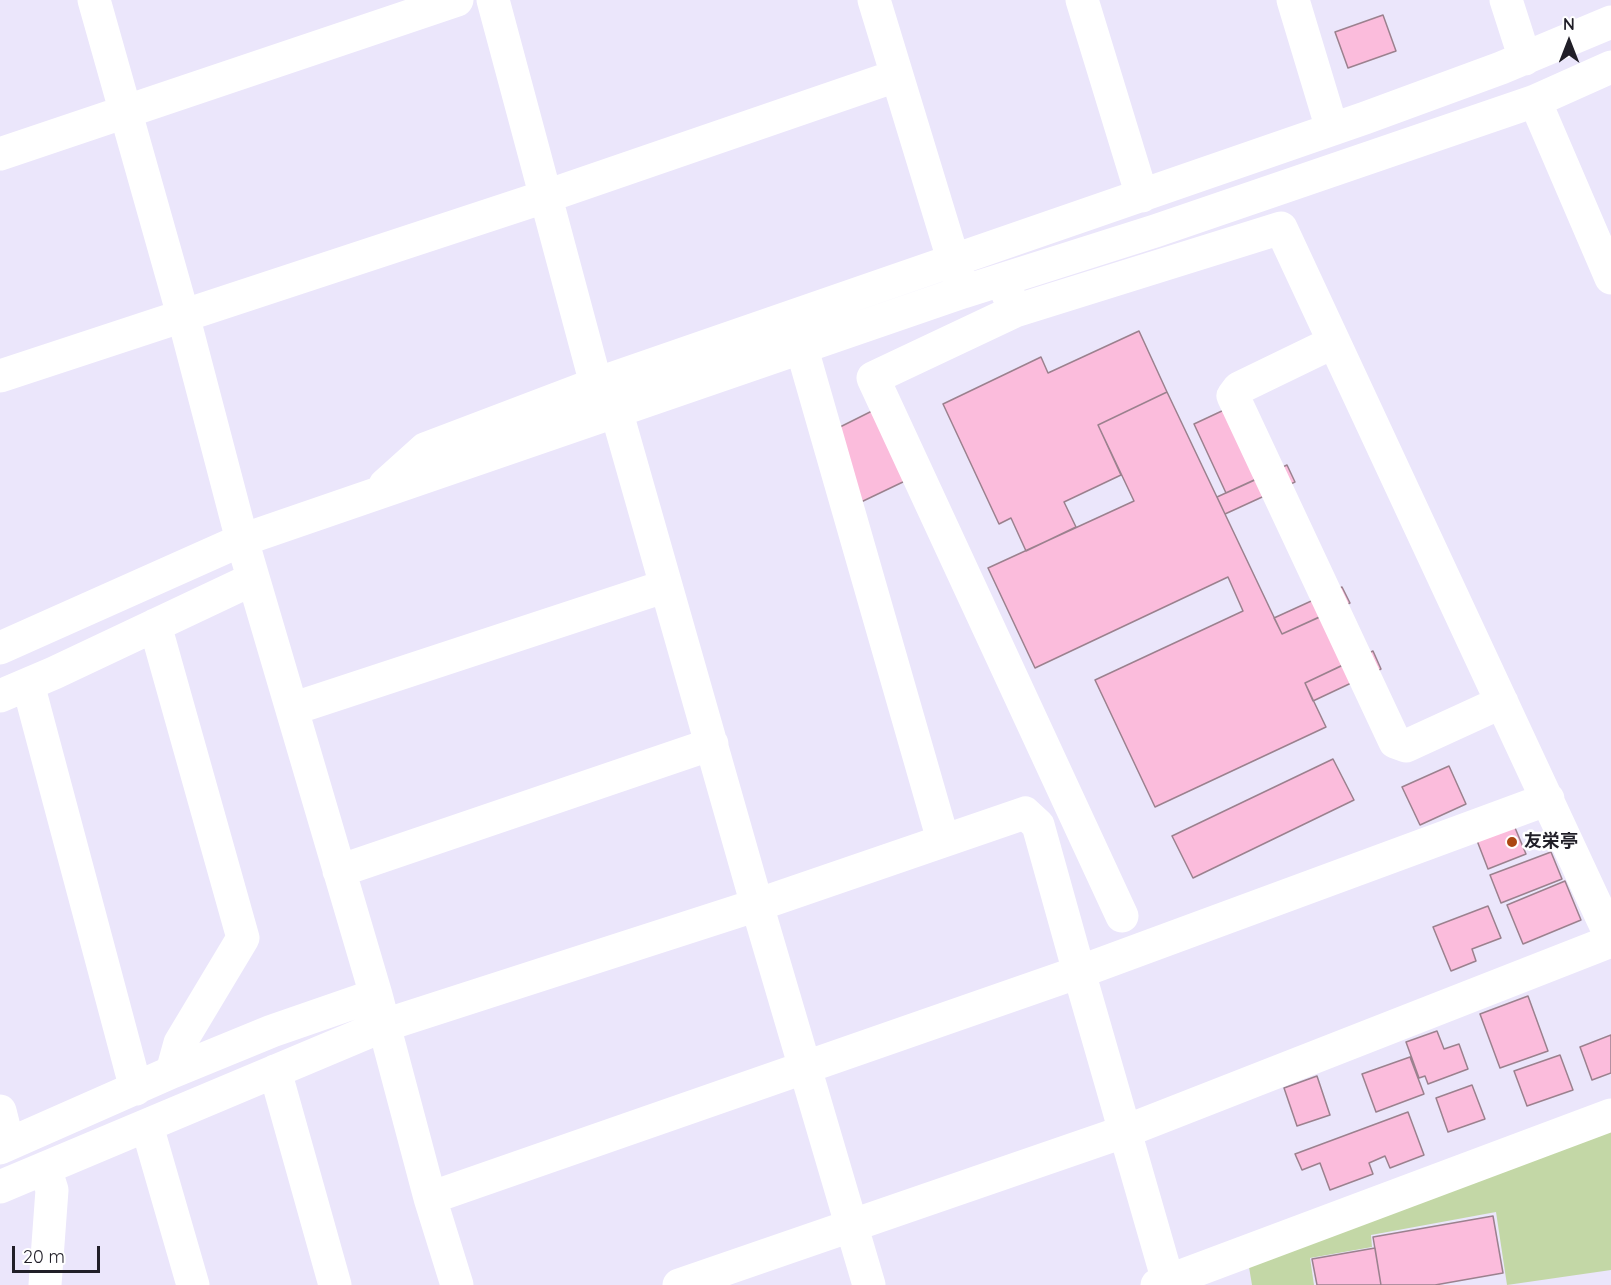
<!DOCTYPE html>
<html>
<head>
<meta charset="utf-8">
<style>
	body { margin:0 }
	#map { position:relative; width:1611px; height:1285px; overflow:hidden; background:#ebe6fb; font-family:Quicksand,sans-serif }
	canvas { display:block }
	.north { position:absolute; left:1539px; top:12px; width:60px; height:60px; -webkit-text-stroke:4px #fff; paint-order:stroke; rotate:0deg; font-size:16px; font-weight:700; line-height:24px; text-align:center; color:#211f28 }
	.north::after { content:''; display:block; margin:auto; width:21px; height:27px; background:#211f28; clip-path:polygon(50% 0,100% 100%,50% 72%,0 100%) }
	.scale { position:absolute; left:12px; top:1246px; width:88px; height:27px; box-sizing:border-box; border:3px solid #211f28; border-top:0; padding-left:8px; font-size:18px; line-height:21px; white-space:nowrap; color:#211f28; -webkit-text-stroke:4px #fff; paint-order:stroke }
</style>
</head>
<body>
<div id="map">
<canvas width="1611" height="1285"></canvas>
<div class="north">N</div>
<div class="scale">20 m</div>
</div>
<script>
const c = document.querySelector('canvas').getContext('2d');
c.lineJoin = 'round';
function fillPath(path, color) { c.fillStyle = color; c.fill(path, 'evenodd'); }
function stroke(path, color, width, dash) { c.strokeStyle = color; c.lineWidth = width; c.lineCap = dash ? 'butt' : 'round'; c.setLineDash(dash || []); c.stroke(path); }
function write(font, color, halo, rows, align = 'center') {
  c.font = font + ' Quicksand,"Noto Sans JP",sans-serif'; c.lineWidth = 5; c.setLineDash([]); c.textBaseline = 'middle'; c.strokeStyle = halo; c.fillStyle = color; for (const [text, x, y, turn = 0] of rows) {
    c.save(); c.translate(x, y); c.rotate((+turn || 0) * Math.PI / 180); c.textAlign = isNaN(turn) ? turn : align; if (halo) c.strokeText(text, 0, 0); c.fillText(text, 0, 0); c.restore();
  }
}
fillPath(new Path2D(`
	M1611,1128V1270L1507,1285L1496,1212L1371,1235L1372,1247L1310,1258L1314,1285H1252L1249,1267Z`), '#c3d7a6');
const building = new Path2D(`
	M1383,15L1396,51L1348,68L1335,32Z
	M1139,331L1167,392L1098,425L1121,475L1064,502L1076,527L1026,551L1011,518L999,524L943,404L1041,357L1048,373Z
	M1167,392L1282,634L1322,616L1345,664L1305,683L1326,727L1155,807L1095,680L1243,611L1228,577L1035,668L988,568L1134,501L1098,425Z
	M1224,410L1257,479L1226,493L1194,424Z
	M872,411L905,481L859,503L838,428Z
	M1287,465L1295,482L1225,514L1217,497Z
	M1342,587L1350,603L1282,634L1274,618Z
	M1373,651L1381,669L1313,701L1305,683Z
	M1333,759L1354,800L1193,878L1172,836Z
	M1449,766L1466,804L1420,825L1402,787Z
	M1513,823L1526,854L1488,869L1476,838Z
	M1551,852L1562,879L1501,903L1490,875Z
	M1565,881L1581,920L1523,944L1507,905Z
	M1488,906L1501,938L1472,949L1476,961L1451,971L1433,927Z
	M1528,996L1548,1051L1500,1068L1480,1014Z
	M1437,1031L1444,1049L1459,1044L1468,1069L1428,1084L1425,1076L1419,1078L1406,1042Z
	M1611,1035V1073L1592,1080L1580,1047Z
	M1560,1055L1573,1090L1527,1106L1514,1071Z
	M1410,1057L1424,1094L1376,1112L1362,1074Z
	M1317,1076L1330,1115L1297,1126L1284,1088Z
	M1472,1085L1485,1119L1448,1132L1436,1098Z
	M1408,1112L1424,1155L1390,1168L1385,1156L1369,1163L1373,1174L1330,1190L1320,1163L1302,1170L1295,1154Z
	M1493,1216L1503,1273L1435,1285H1381L1373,1237Z
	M1375,1248L1381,1285H1317L1312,1259Z`);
fillPath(building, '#fbbcdc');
stroke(building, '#9b818e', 1.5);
stroke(new Path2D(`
	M94,0L183,315L242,540L376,995L430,1198L457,1285
	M493,0L596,384
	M874,0L960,282
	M1082,0L1142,196
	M1293,0L1332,129
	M1506,0L1525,59
	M1535,101L1611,278
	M0,154L457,0
	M1002,280L1015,311L1281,228L1611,937
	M1015,311L873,378L1122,916
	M1334,342L1239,388L1233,396L1395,742L1406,746L1502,702
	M802,349L943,840
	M0,376L544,197L896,76
	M616,410L757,905L869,1285
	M385,485L425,449L596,384L1365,118L1501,68L1611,22
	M155,625L243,938L180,1043L172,1072
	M0,648L242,540L963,292L1155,231L1535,101L1611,67
	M28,684L136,1089
	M0,696L54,673L253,579
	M292,709L666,586
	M339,871L712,744
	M275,1071L335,1285
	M0,1111L8,1143
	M147,1126L193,1285
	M0,1148L172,1072L272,1031L376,995
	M45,1168L52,1190L45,1285
	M0,1187L385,1025L757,905L1025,813L1038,825L1079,972L1548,799
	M430,1198L1079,972L1168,1281
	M679,1285L1126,1131L1611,941
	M1157,1285L1611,1115`), '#fff', 33);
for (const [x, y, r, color] of [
	[1512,842,6,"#ab4713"]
]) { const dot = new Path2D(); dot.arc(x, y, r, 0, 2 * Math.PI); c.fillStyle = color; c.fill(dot); stroke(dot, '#fff', 2); }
write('bold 18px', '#211f28', '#fff', [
	["友栄亭",1524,842]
], 'left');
</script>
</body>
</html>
